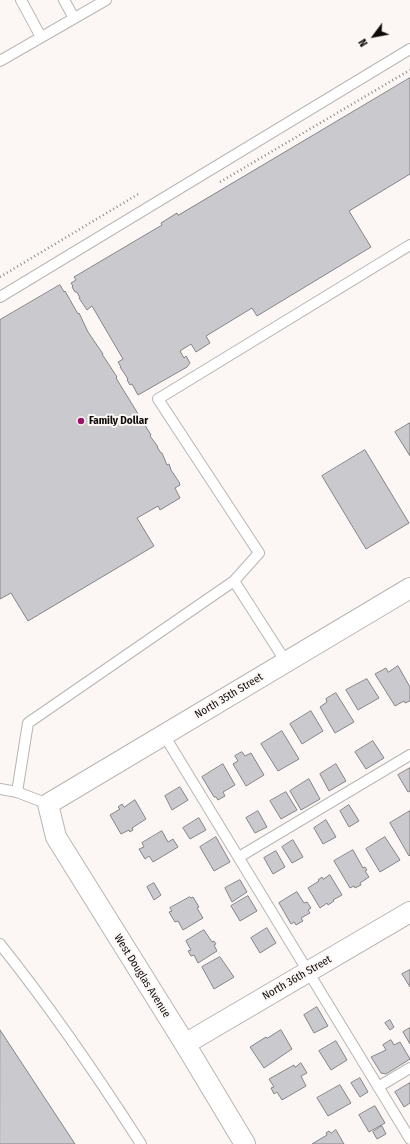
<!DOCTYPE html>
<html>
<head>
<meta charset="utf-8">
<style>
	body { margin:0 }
	#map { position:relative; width:410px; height:1144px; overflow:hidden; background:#fcf7f4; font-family:"Fira Sans Condensed",sans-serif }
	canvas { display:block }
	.north { position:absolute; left:354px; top:16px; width:40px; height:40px; -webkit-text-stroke:3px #fcf7f4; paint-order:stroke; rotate:238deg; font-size:11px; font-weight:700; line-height:16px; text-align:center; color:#0e0d0c }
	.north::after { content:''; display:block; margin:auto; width:14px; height:18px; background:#0e0d0c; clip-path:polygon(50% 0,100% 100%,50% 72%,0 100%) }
</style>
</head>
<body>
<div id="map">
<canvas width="410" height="1144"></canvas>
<div class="north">N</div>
</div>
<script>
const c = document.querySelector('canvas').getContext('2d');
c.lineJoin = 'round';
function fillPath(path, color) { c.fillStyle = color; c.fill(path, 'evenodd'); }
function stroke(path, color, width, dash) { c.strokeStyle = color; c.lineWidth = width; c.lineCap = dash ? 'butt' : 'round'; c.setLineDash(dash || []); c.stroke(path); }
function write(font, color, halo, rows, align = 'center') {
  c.font = font + ' "Fira Sans Condensed",sans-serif'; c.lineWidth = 4; c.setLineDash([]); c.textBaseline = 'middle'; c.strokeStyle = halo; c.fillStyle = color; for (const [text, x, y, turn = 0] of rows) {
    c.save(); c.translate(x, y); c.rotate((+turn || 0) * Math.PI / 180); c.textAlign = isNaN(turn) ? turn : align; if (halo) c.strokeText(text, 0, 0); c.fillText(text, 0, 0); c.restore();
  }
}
const building = new Path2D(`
	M410,78V174L349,211L371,247L257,316L252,308L206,336L210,343L196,352L191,344L180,351L184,358L186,356L190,363L187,367L138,395L132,384L130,385L127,380L128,379L120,367H121L118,362L123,359L92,306L87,310L79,298H80L77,292H75L72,287L73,286L71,283L76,280L74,277L162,225L161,223L177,213L178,215Z
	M60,285L64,292L65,291L78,314L79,313L88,332L103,354H102L117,377L116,378L151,435L150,436L158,447H157L161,453H162L167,465L169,464L171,470L179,482L180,485L175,488L180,498L160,510L158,506L137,518L154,546L28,621L11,593L0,599V320Z
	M410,423V456L395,432Z
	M365,450L409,523L366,549L322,476Z
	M398,666L410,687V701L405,703L404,701L395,706L375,674L386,668L388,672Z
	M367,679L379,698L358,710L346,690Z
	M336,693L354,722L335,733L320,707L327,702L326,699Z
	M311,711L323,731L302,744L290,724Z
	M282,731L299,759L278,771L261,744Z
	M373,741L384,758L366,769L355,752Z
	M242,752L245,756L251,753L264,775L246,786L233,764L238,761L235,756Z
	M223,764L235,785L223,792L225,796L218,800L216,797H214L202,777Z
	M336,764L346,781L329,791L320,774Z
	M410,768V791L408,792L398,775Z
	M309,779L320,799L301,810L290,791Z
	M180,787L188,800L172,810L165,796Z
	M286,792L297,810L281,819L270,801Z
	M135,800L146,819L132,828L133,830L130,832L129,830L121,834L110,815L120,809L118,807L122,804L124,807Z
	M349,805L359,821L349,827L340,811Z
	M258,811L267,827L255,833L246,818Z
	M410,811V855L409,856L390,823Z
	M199,818L206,830L190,839L183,828Z
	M326,820L336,837L323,844L314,828Z
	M162,831L168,842L173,839L178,847L153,862L149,856L145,859L139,849L144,847L142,843Z
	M216,837L230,862L214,871L200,847Z
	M385,837L400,860L380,872L366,849Z
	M293,840L303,857L292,863L282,847Z
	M353,850L363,868L365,867L367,870L365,871L369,877L360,883L361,885L355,888L354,886L350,888L334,861Z
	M276,851L285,867L273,874L264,858Z
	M330,875L342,895L333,900L334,901L328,905L327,903L320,908L308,888L319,881L318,880L322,877L323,879Z
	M240,880L247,892L232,902L225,888Z
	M154,883L161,895L154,900L147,887Z
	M297,892L304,903L307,902L311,908L308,910L310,913L301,918L303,921L296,925L294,922L291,924L279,903Z
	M248,896L257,911L240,921L231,906Z
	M190,897L191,898L193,897L199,907L197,908L203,918L183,930L178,921L175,922L169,912L172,911L170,908Z
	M267,928L276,943L260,953L251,938Z
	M204,930L212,942L214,941L216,944L214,945L217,951L198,963L194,955L191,956L188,951L191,950L186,941Z
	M220,957L234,977L214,989L202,967Z
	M410,970V987L402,974Z
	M317,1007L328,1026L314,1033L304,1015Z
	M390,1020L394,1027L390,1030L385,1023Z
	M410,1028V1044L403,1032Z
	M0,1030L75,1144H0Z
	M281,1030L292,1049L264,1068L250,1047L266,1037L267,1038Z
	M391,1040L394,1045L400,1042L410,1059L386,1074L381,1073L371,1057L386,1050L383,1045Z
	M336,1041L347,1060L331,1070L319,1051Z
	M301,1063L307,1073L301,1076L306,1086L282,1100L277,1092L274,1094L271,1088L274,1087L269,1079L294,1065L295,1067Z
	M360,1078L368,1092L360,1097L351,1083Z
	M410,1083V1103L404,1107L395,1092Z
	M340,1085L351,1103L328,1116L317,1098Z
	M375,1106L385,1123L369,1132L359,1115Z
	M382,1126L386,1134L377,1139L373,1132Z
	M336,1130L344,1144H312L327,1135L326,1133L329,1131L331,1133Z`);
fillPath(building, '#cac9ce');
stroke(building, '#858488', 1);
const lane = new Path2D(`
	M21,0L41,37
	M64,0L74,18
	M0,61L106,0
	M0,297L410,49
	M234,581L259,553L158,399L410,245
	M164,735L410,1139
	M0,789L17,792L48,804
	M17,792L28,723L234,581L286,662
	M239,857L410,755
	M0,944C51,1008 97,1075 141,1144
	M378,1087L410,1068`);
const street = new Path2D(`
	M185,1044L410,912
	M245,1144L185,1044L56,837L48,804L410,588`);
stroke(lane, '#b9b5b2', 12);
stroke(street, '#b9b5b2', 22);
stroke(new Path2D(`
	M220,182L410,70
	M0,277L140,193`), '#8c8886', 2.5, [1, 3]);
stroke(lane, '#fff', 10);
stroke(street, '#fff', 20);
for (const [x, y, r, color] of [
	[81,421,4,"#991469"]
]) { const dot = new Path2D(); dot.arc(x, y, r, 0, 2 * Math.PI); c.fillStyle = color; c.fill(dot); stroke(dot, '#fcf7f4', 1.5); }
write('bold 11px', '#0e0d0c', '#fcf7f4', [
	["Family Dollar",89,421]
], 'left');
write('11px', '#0e0d0c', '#fcf7f4', [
	["North 35th Street",229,696,-31],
	["West Douglas Avenue",142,976,58],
	["North 36th Street",297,978,-30]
]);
</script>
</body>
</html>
